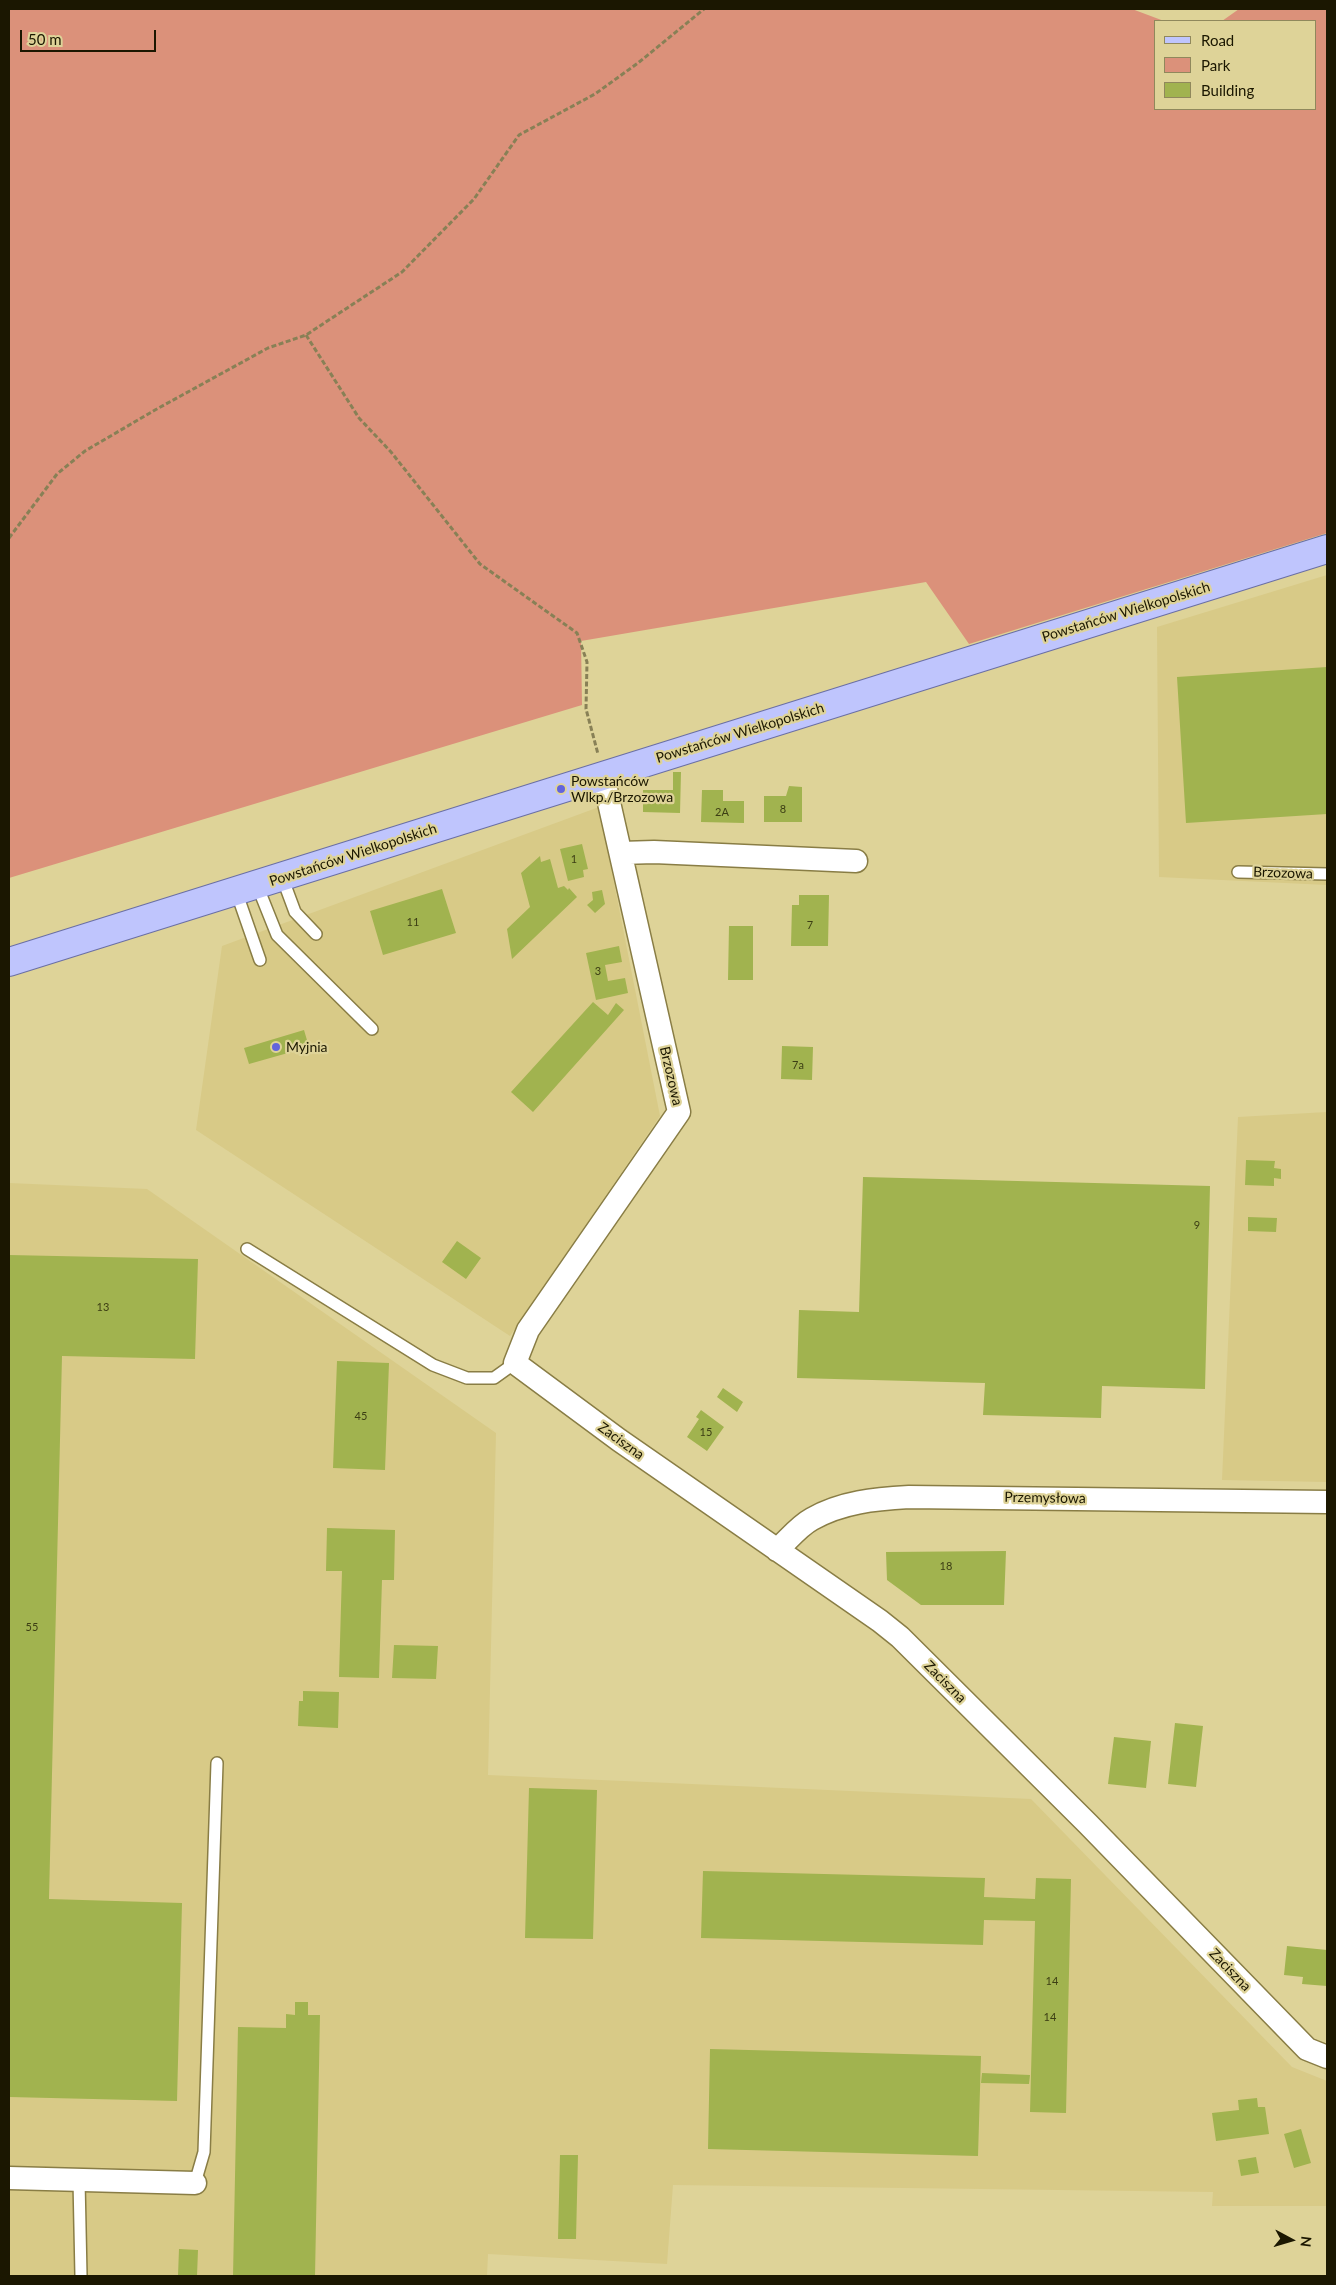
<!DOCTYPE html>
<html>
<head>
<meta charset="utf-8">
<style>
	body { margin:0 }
	#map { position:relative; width:1336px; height:2285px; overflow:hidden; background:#ded398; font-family:Lato,sans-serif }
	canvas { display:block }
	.frame { position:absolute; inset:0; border:10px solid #1b1701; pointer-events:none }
	.legend { position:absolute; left:1154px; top:20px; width:162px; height:90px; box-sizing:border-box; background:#ded398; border:1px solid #90885c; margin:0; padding:6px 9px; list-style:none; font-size:15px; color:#1b1701 }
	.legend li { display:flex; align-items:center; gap:10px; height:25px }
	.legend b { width:25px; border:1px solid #90885c }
	.north { position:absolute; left:1266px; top:2215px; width:50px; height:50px; -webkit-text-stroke:4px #ded398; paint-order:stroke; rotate:96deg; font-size:14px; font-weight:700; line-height:20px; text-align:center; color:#1b1701 }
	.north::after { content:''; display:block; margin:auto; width:18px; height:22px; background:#1b1701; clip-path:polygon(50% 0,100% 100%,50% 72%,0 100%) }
	.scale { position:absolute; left:20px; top:30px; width:136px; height:22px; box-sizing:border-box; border:2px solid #1b1701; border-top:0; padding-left:6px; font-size:15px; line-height:18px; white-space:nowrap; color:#1b1701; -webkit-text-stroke:4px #ded398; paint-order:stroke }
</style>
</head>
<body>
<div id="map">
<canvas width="1336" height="2285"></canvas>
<div class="frame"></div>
<ul class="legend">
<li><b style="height:6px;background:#bfc5fd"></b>Road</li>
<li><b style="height:14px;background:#db917a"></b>Park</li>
<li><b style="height:14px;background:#a1b34f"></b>Building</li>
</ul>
<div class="north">N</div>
<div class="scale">50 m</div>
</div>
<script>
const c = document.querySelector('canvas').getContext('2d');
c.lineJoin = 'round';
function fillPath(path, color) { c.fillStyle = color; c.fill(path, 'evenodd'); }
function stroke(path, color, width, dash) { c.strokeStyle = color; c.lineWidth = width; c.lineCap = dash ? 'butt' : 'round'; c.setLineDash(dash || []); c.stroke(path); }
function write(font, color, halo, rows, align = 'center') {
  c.font = font + ' Lato,sans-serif'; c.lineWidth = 4.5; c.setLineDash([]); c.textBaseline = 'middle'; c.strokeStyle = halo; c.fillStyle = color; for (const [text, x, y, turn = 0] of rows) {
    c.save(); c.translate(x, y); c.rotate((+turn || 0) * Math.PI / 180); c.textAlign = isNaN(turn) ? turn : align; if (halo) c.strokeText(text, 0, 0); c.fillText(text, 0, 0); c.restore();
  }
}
fillPath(new Path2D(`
	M1327,575V885L1159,877L1157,627Z
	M599,807L660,1116L510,1336L196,1130L222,946Z
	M1327,1112V1482L1222,1480L1238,1117Z
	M9,1183L147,1189L496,1433L488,1775L1031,1799L1292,2067L1327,2081V2206H1212L1213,2192L673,2185L667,2264L488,2254L487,2276H9Z`), '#d8ca87');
fillPath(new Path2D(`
	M9,9H1132L1164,21H1155V109H1315V21H1222L1239,9H1327V533L969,644L926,582L581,641L582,705L9,878Z`), '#db917a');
fillPath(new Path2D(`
	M1327,667V814L1186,823L1177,677Z
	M673,772H681L680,813L643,812V790H673Z
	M789,786L802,787V822H764V796H786Z
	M702,790H723V801H744V823L701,822Z
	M582,844L588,869L583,870L584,877L568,881L560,849Z
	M540,856L541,862L550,859L558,888L564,886L568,890L569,888L577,897L512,959L507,929L530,907L521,873Z
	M442,889L456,933L383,955L370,911Z
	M602,890L605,904L595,913L587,905L593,900L592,892Z
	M799,895H829L828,946H791L792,905H799Z
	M729,926H753V980H728Z
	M619,946L622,962L605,965L608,981L625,978L628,993L596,1000L586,953Z
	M593,1002L608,1015L616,1003L624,1010L533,1112L511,1092Z
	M304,1030L309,1047L249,1064L244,1048Z
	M782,1046L813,1047L812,1080L781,1079Z
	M1246,1160L1275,1161L1274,1168L1281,1169V1179L1274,1178V1186L1245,1185Z
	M863,1177L1210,1186L1205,1389L1102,1386L1101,1418L983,1415L985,1383L797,1378L799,1310L859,1312Z
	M1248,1217L1277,1218L1276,1232L1248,1231Z
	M457,1241L481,1258L466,1279L442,1262Z
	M9,1255L198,1259L195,1359L62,1356L49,1899L182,1903L177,2101L9,2097Z
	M337,1361L389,1363L385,1470L333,1468Z
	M723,1388L743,1402L737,1412L717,1397Z
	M701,1410L724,1427L707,1451L687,1437L699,1419L696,1417Z
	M327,1528L395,1530L394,1580H382L379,1678L339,1677L342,1571H326Z
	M1006,1551L1004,1605H921L887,1580L886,1552Z
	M394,1645L438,1646L436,1679L392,1678Z
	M303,1691L339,1692L338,1728L298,1726L299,1701H303Z
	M1175,1723L1203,1726L1196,1787L1168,1784Z
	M1114,1737L1151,1741L1146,1788L1108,1784Z
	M529,1788L597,1790L593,1939L525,1938Z
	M703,1871L985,1878L984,1897L1035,1899L1036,1878L1071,1879L1066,2113L1030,2112L1035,1921L984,1920L983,1945L701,1938Z
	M1287,1946L1327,1950V1986L1302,1984L1303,1977L1284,1975Z
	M295,2002H308V2015H320L315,2276H233L238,2027L286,2028V2014L295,2015Z
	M710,2049L981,2056L978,2156L708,2149Z
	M982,2073L1030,2075L1029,2084L981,2083Z
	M1257,2098L1258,2107H1265L1269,2134L1216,2141L1212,2113L1239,2110L1238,2100Z
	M1301,2129L1311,2163L1294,2168L1284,2134Z
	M560,2155H578L576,2239H558Z
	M1256,2157L1259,2173L1241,2176L1238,2160Z
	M179,2249L198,2250L197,2276H178Z`), '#a1b34f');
const service = new Path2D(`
	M1238,872L1327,874
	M282,877L295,912L316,934
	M257,885L277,935L372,1029
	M236,891L260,960
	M247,1249L433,1365L467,1378H494L515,1363
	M79,2180L81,2276
	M195,2183L204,2152L217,1763`);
const minor = new Path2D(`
	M603,776L679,1112L528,1330L515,1363L619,1440L880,1621L900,1637L1088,1824L1307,2049L1327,2057
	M621,853L654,852L856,861
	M777,1550C788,1540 799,1526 812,1519C842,1502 875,1499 909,1497L1327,1502
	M9,2178L195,2183`);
const primary = new Path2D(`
	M9,962L1327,549`);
stroke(service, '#897d45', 14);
stroke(minor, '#897d45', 25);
stroke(primary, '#6a6fa4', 30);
stroke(new Path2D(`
	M306,335L359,418L391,452L480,564L577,633L587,662L586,709L598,754
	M9,538L57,474L85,451L155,410L268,348L306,335L402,272L474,199L519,135L595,94L638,63L704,9`), '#888056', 3, [5, 2.5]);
stroke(service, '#fff', 11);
stroke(minor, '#fff', 22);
stroke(primary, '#bfc5fd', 28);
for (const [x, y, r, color] of [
	[561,789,5,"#6264dd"],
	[276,1047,5,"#6264dd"]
]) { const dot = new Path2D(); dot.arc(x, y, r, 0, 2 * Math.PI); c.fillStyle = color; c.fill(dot); stroke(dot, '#ded398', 2); }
write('11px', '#3c3e14', null, [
	["8",783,809],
	["2A",722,812],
	["1",574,859],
	["11",413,922],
	["7",810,925],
	["3",598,971],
	["7a",798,1065],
	["9",1197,1225],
	["13",103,1307],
	["45",361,1416],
	["15",706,1432],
	["18",946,1566],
	["55",32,1627],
	["14",1052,1981],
	["14",1050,2017]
]);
write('14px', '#1b1701', '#ded398', [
	["Powstańców Wielkopolskich",1126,612,-17],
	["Powstańców Wielkopolskich",740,733,-17],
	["Powstańców Wielkopolskich",353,855,-18],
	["Brzozowa",1283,873,2],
	["Brzozowa",671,1076,77],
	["Zaciszna",621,1441,36],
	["Przemysłowa",1045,1498,1],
	["Zaciszna",945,1682,45],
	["Zaciszna",1230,1970,46]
]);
write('14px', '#1b1701', '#ded398', [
	["Powstańców",571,781],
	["Wlkp./Brzozowa",571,797],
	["Myjnia",286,1047]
], 'left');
</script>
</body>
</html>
